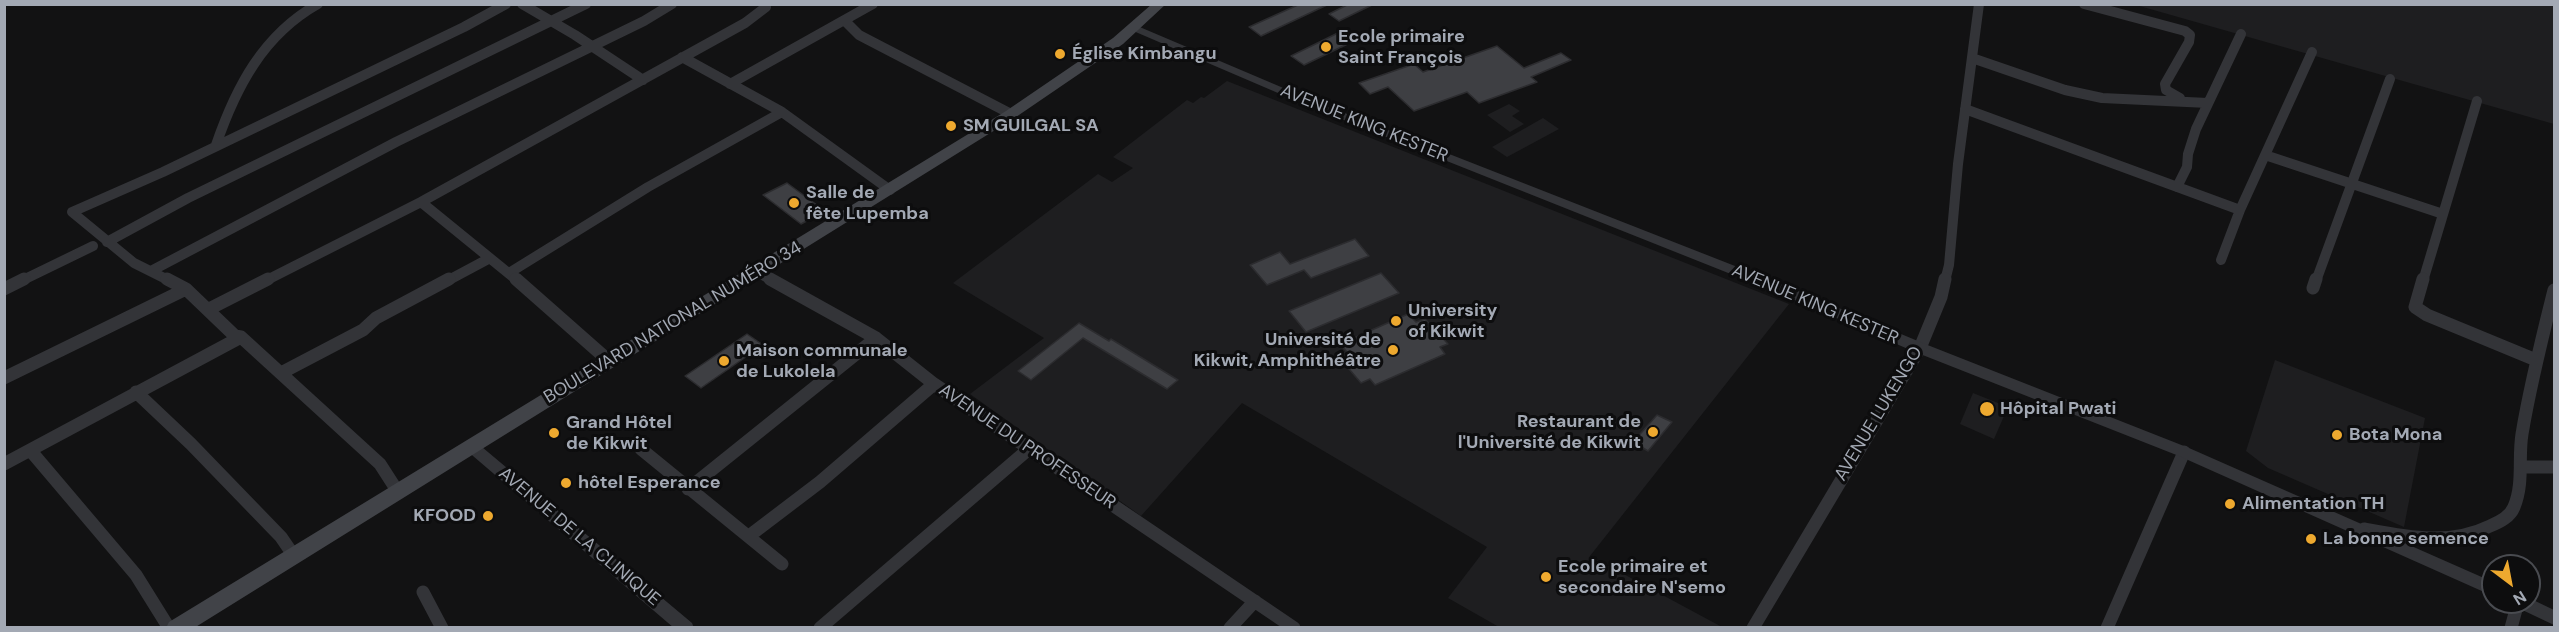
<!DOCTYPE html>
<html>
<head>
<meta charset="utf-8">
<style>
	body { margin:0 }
	#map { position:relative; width:2559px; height:632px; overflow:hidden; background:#121213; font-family:"DM Sans",sans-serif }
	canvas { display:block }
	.frame { position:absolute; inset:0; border:6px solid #a3a9b4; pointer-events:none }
	.north { position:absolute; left:2481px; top:554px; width:60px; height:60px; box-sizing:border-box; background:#0d0d0e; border:2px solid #494b50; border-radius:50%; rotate:148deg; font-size:16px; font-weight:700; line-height:24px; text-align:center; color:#a3a9b4 }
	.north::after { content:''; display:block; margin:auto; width:21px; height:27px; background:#eea92f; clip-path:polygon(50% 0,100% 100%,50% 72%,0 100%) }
</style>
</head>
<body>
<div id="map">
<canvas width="2559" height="632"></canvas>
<div class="frame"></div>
<div class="north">N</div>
</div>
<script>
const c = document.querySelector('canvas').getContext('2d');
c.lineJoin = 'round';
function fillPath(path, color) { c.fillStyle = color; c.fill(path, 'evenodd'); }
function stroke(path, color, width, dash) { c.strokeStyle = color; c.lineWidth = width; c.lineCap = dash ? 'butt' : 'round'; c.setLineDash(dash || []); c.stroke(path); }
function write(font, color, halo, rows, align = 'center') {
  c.font = font + ' "DM Sans",sans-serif'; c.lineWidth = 6; c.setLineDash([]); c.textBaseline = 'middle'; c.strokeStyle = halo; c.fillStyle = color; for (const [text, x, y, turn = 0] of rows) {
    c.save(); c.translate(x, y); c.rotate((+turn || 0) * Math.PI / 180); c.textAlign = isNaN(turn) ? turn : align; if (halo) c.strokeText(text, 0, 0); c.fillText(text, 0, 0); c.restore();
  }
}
fillPath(new Path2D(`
	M2136,5H2554V124Z
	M1227,81L1789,304L1590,556L1722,627H1499L1448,598L1487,547L1242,403L1141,516L970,394L1044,338L953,283L1098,174L1112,182L1133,168L1113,157L1187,100L1193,103L1201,97L1204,98Z
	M1509,104L1520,111L1512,116L1524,124L1510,132L1487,115Z
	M1543,118L1559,129L1507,157L1492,147Z
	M2275,360L2425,418L2404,527L2268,468L2246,451Z
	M1973,393L2008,407L1994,439L1960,424Z`), '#1e1e20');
const building = new Path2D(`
	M1300,4H1329L1261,36L1249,27Z
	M1349,4H1374L1339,21L1329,14Z
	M1346,29L1360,38L1304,65L1291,56Z
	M1497,46L1524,68L1561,53L1571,60L1531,77L1537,82L1479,103L1467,92L1414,111L1388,87L1370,94L1359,83L1414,64L1423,72Z
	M787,183L825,211L801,224L763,195Z
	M1355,239L1369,256L1311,278L1304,270L1267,285L1250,265L1280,252L1290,264Z
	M1381,273L1399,293L1306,332L1289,311Z
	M1408,314L1416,322L1425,319L1448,344L1440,347L1445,354L1375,385L1370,379L1361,383L1338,356L1347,352L1340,344Z
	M1079,323L1109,341L1111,339L1178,380L1167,389L1083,338L1031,380L1018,371Z
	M747,334L763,345L701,388L685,376Z
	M1657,415L1672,422L1648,451L1633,442Z`);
fillPath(building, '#3e3f43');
stroke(building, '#2c2c2f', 1.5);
stroke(new Path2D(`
	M522,4L575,35L643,80
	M2084,4L2185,31L2190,35L2189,42L2165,84L2166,90L2180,98
	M845,21L859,35L1011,114
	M682,57L782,112L890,190
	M1972,58L2065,90L2102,98L2208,103
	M730,84L873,4
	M1965,109L2240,210
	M216,145C236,87 263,35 318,4
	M2265,155L2443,214
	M2177,187L2187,167L2188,154L2196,129L2241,34
	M421,202L518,281
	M107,242L188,198L586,4
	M2221,260L2240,210L2312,52
	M151,271L396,142L644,21L672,4
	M757,272L773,281
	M509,273L648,187L782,112
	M21,281L93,246
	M170,281L134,263L72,212L163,172L464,27L506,4
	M265,281L421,202L745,23L766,7
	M447,281L490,258
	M1945,281L1949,265L1958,164L1979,4
	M2316,281L2390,79
	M2423,281L2477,101`), '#333438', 10);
stroke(new Path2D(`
	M167,279L186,289L235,336L241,337L380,464L398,492
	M516,279L609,361
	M770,279L876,338L934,384L1294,628
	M2423,279L2415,307L2427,315L2536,360
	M2313,288L2316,279
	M4,289L24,279
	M209,309L268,279
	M281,373L363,330L376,318L449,279
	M4,378L186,289
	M136,392L191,444L281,537L294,556
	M641,449L782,564
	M30,450L136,575L169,628
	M4,464L241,337
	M2522,467H2554
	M688,489L876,338
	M2364,529C2407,537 2449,546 2490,526C2500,522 2510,517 2514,507C2524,483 2518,458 2522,434C2530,385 2542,338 2554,290
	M749,536L820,482L934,384
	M423,592L442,628
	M820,628L1030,448
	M1230,628L1255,601
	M1753,628L1920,348L1941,297L1945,279
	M2107,628L2184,452
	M2511,628L2518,602`), '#333438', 13);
fillPath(new Path2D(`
	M1135,25L1314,101L1786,286L1925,344L2189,448L2493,582V596L2179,456L1915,352L1776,292L1306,105L1131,30V26Z
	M471,440L476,442L692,623L694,628H674L466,450L464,446L466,442Z
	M2529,598L2554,610V625L2516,607L2514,602H2529Z`), '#333438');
fillPath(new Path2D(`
	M1152,4H1166L1123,44L1016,117L194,628H166L169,622L1006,111L1113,38Z`), '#414348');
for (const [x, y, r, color] of [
	[1326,47,6,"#eea92f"],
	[1060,54,6,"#eea92f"],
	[951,126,6,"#eea92f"],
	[794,203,6,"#eea92f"],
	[1396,321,6,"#eea92f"],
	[1393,350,6,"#eea92f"],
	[724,361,6,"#eea92f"],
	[1987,409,8,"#eea92f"],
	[1653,432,6,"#eea92f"],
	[554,433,6,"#eea92f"],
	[2337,435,6,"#eea92f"],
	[566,483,6,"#eea92f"],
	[2230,504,6,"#eea92f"],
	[488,516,6,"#eea92f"],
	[2311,539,6,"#eea92f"],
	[1546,577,6,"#eea92f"]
]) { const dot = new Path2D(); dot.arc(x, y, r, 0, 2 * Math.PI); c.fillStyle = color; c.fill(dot); stroke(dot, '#0d0d0e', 2); }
write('bold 18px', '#a3a9b4', '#0d0d0e', [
	["Ecole primaire",1338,37],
	["Saint François",1338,58],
	["Église Kimbangu",1072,54],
	["SM GUILGAL SA",963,126],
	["Salle de",806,193],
	["fête Lupemba",806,214],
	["University",1408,311],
	["of Kikwit",1408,332],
	["Université de",1381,340,"right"],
	["Kikwit, Amphithéâtre",1381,361,"right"],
	["Maison communale",736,351],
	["de Lukolela",736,372],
	["Hôpital Pwati",2000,409],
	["Restaurant de",1641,422,"right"],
	["l'Université de Kikwit",1641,443,"right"],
	["Grand Hôtel",566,423],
	["de Kikwit",566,444],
	["Bota Mona",2349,435],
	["hôtel Esperance",578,483],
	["Alimentation TH",2242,504],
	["KFOOD",476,516,"right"],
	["La bonne semence",2323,539],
	["Ecole primaire et",1558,567],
	["secondaire N'semo",1558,588]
], 'left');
write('18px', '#a3a9b4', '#0d0d0e', [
	["AVENUE KING KESTER",1364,124,22],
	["AVENUE KING KESTER",1815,305,23],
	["BOULEVARD NATIONAL NUMÉRO 34",673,323,-31],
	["AVENUE LUKENGO",1879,414,-59],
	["AVENUE DU PROFESSEUR",1027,447,34],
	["AVENUE DE LA CLINIQUE",579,537,40]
]);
</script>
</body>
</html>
